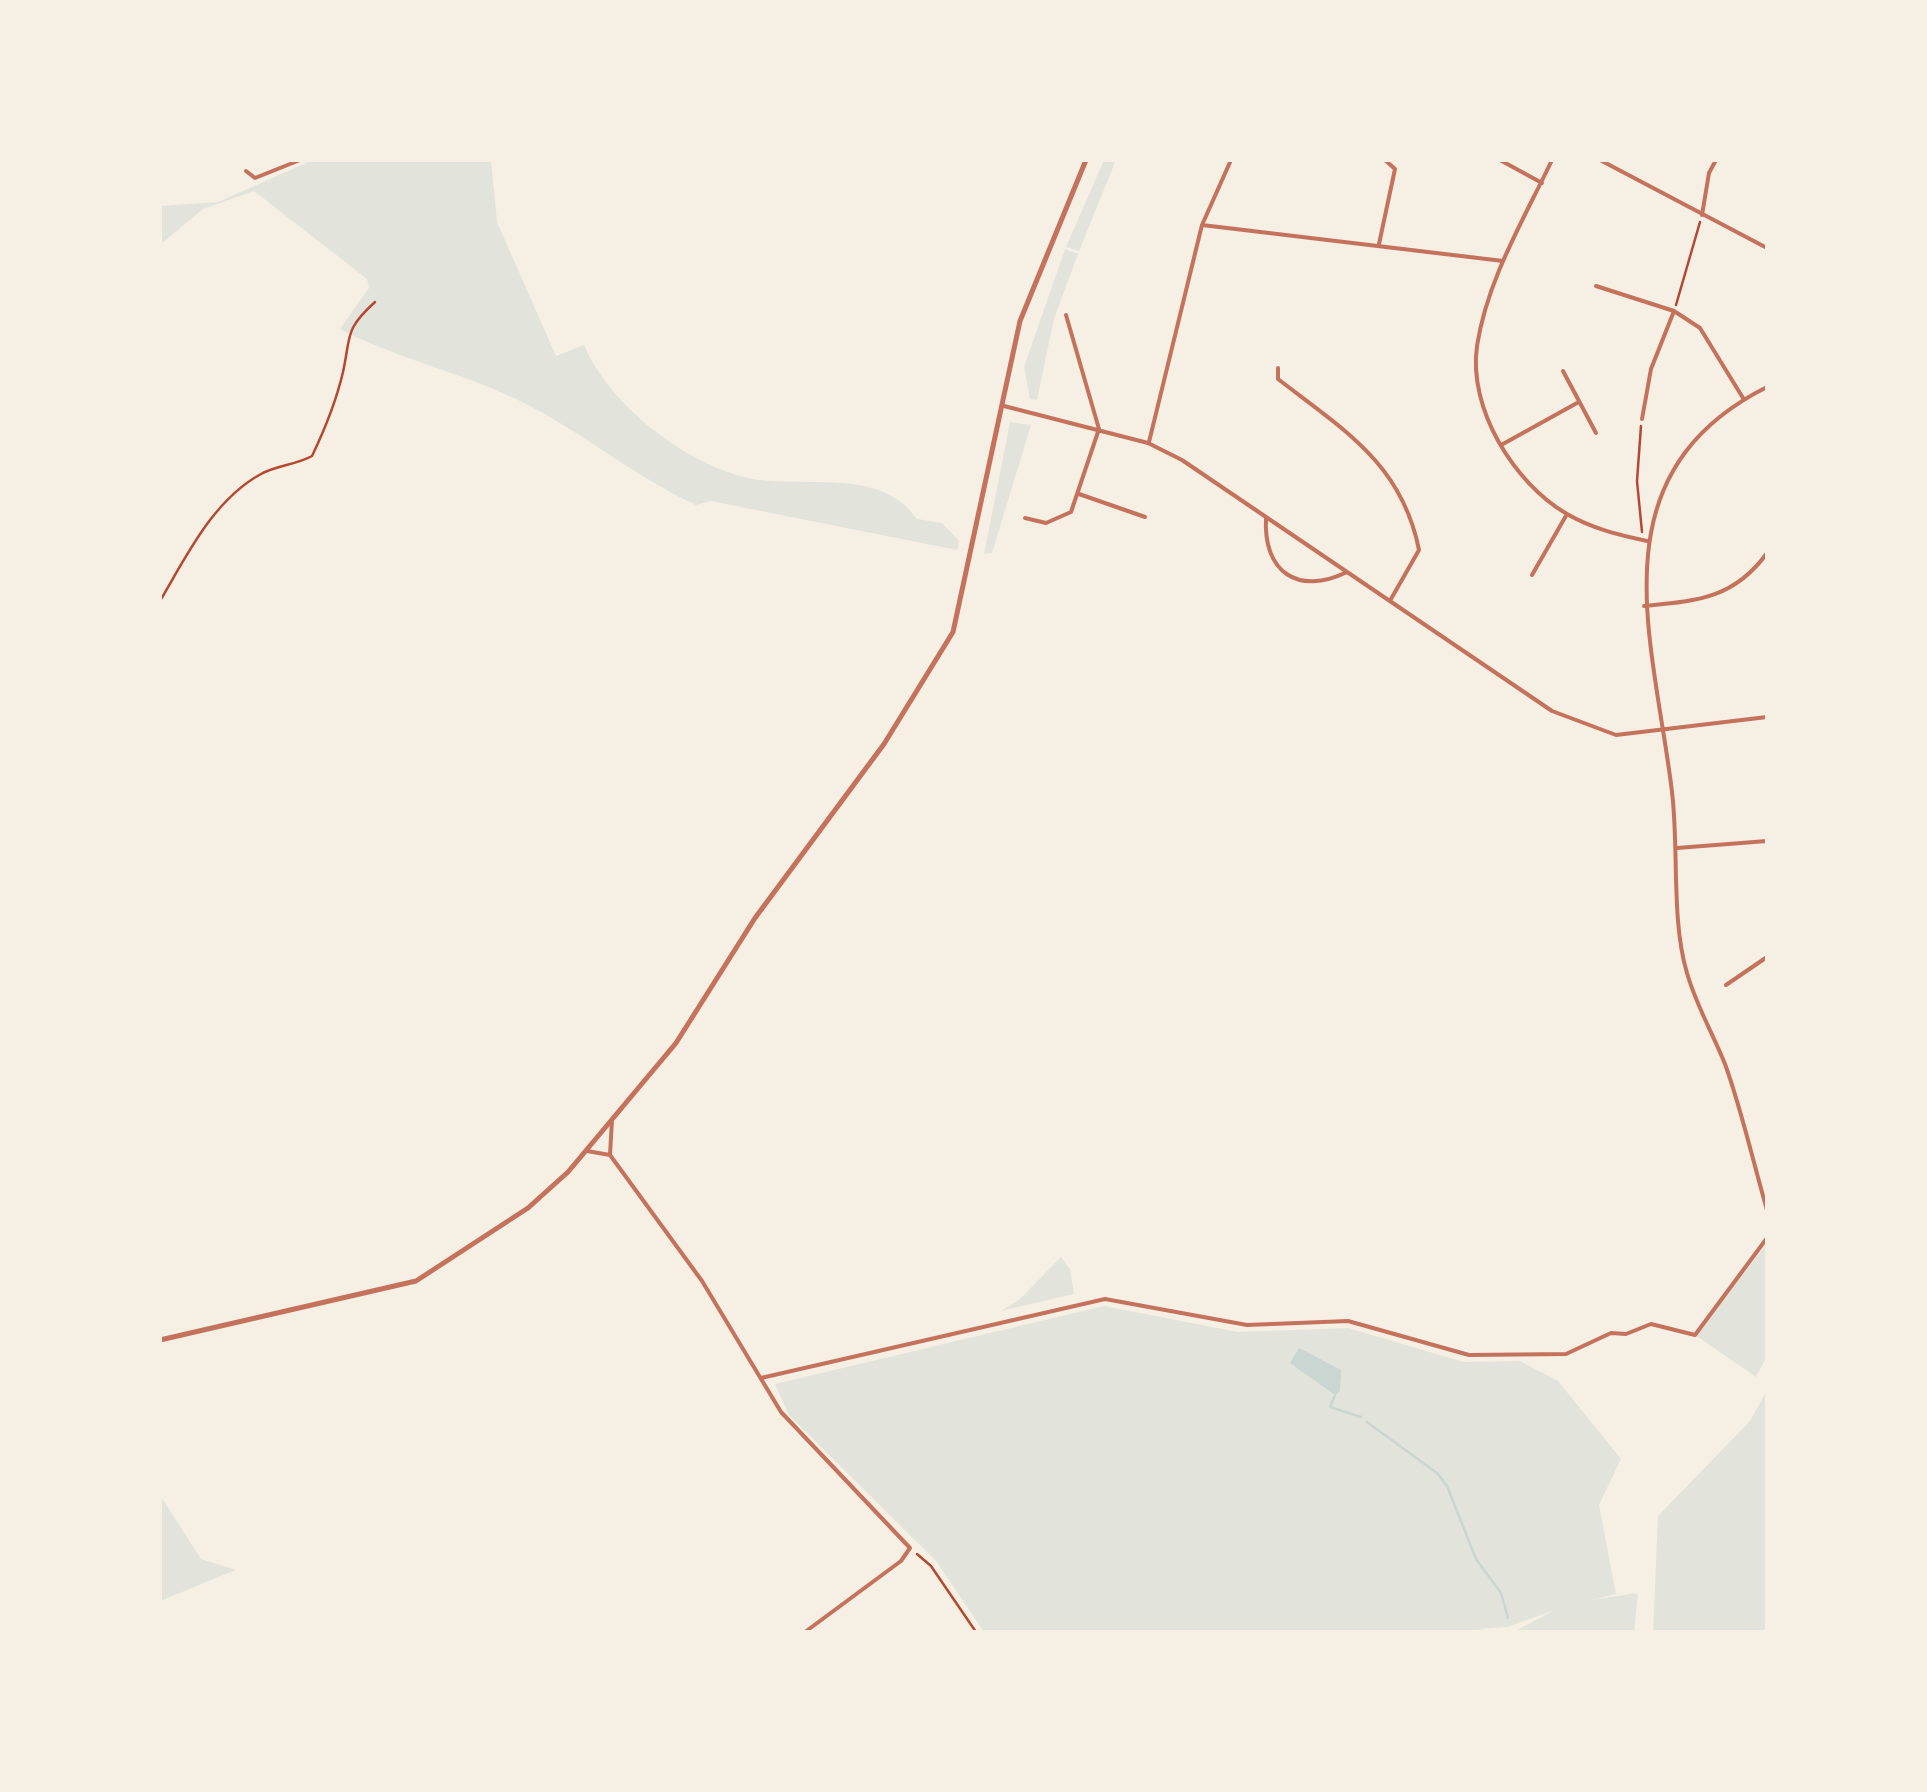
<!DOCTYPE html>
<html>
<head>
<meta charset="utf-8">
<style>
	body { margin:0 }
	#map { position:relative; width:1927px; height:1792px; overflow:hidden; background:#f6efe4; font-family:"Space Grotesk",sans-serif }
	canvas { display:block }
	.frame { position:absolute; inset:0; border:162px solid #f6efe4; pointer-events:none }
</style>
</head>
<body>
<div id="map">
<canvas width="1927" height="1792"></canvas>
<div class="frame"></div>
</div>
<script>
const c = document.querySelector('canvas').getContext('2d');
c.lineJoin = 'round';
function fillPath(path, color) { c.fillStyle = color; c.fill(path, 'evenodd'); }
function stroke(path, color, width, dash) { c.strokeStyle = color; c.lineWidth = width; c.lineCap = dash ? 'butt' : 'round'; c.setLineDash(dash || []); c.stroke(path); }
fillPath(new Path2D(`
	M313,160H491L497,222L556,356L584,345C609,404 682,461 744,477C799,491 879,464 917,519L942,523L959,541L957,550L711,501L696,505C633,476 580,430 518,400C461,372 397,359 340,329L369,288L367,279L254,191L203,209L160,245V206L218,202Z
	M1104,160H1116L1079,251L1066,247Z
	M1065,249L1078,254L1054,319L1037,400L1030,399L1024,367Z
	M1010,422L1031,425L992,553L984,554Z
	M1767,1244V1356L1756,1377L1695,1335Z
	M1061,1257L1070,1269L1074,1294L1001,1311L1019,1300Z
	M1104,1306L1238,1332L1348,1328L1464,1362L1520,1361L1558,1381L1621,1459L1599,1505L1616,1594L1591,1600L1638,1593L1634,1632H1513L1555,1610L1507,1627L1478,1629L1492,1632H984L936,1561L789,1415L775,1384Z
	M1767,1390V1632H1653L1658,1516L1750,1421Z
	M160,1495L201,1559L236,1570L160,1601Z`), '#e2e4dc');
fillPath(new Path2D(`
	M1299,1348L1341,1370L1340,1391L1335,1395L1290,1363Z`), '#c9d6d2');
stroke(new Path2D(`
	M1335,1395L1330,1407L1361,1417
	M1367,1422L1437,1473L1447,1486L1476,1559L1501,1593L1508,1618`), '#c9d6d2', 2.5);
stroke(new Path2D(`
	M1676,305L1700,222
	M1641,426L1637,481L1642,532
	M160,601C186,557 213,500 261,474C277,465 296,465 312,456C325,429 336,402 343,372C351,336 344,330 375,302
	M917,1554L931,1566L976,1632`), '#b5482f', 2.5);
stroke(new Path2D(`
	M1500,160L1542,183
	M1552,160C1524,219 1487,280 1477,346C1468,409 1514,483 1567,514C1593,529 1619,535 1647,541
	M1600,160L1767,248
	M246,171L255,178L300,160
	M1702,215L1709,173L1716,160
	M1202,225L1503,261
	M1379,244L1395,169L1385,160
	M1596,286L1674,311L1700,328L1743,398
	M1278,368V379C1344,430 1402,464 1419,550L1391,599
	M1563,371L1596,433
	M1767,387C1592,475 1654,641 1672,792C1679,848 1671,920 1687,973C1696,1005 1713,1034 1725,1064C1742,1111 1753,1162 1767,1210
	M1004,406L1148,443L1182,460L1552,711L1616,735L1767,717
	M1642,419L1651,369L1674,311
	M1149,442L1202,225L1231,160
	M1503,444L1577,403
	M1079,494L1145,517
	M1025,518L1046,523L1071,512L1099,429L1066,315
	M1266,518C1263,572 1298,596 1347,572
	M1532,575L1567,514
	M1644,606C1696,601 1734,599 1767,553
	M1677,848L1767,841
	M1726,985L1767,957
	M587,1151L610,1155L702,1281L781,1412L910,1548L901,1561L805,1632
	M610,1155L612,1120
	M761,1378L1105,1299L1247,1325L1348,1321L1469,1355L1566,1354L1611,1333L1626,1334L1651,1324L1695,1335L1767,1238`), '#c5725c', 4);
stroke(new Path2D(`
	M160,1340L416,1281L528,1208L568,1172L676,1043L755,918L884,744L953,632L1020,321L1086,160`), '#c5725c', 5);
</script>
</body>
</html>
